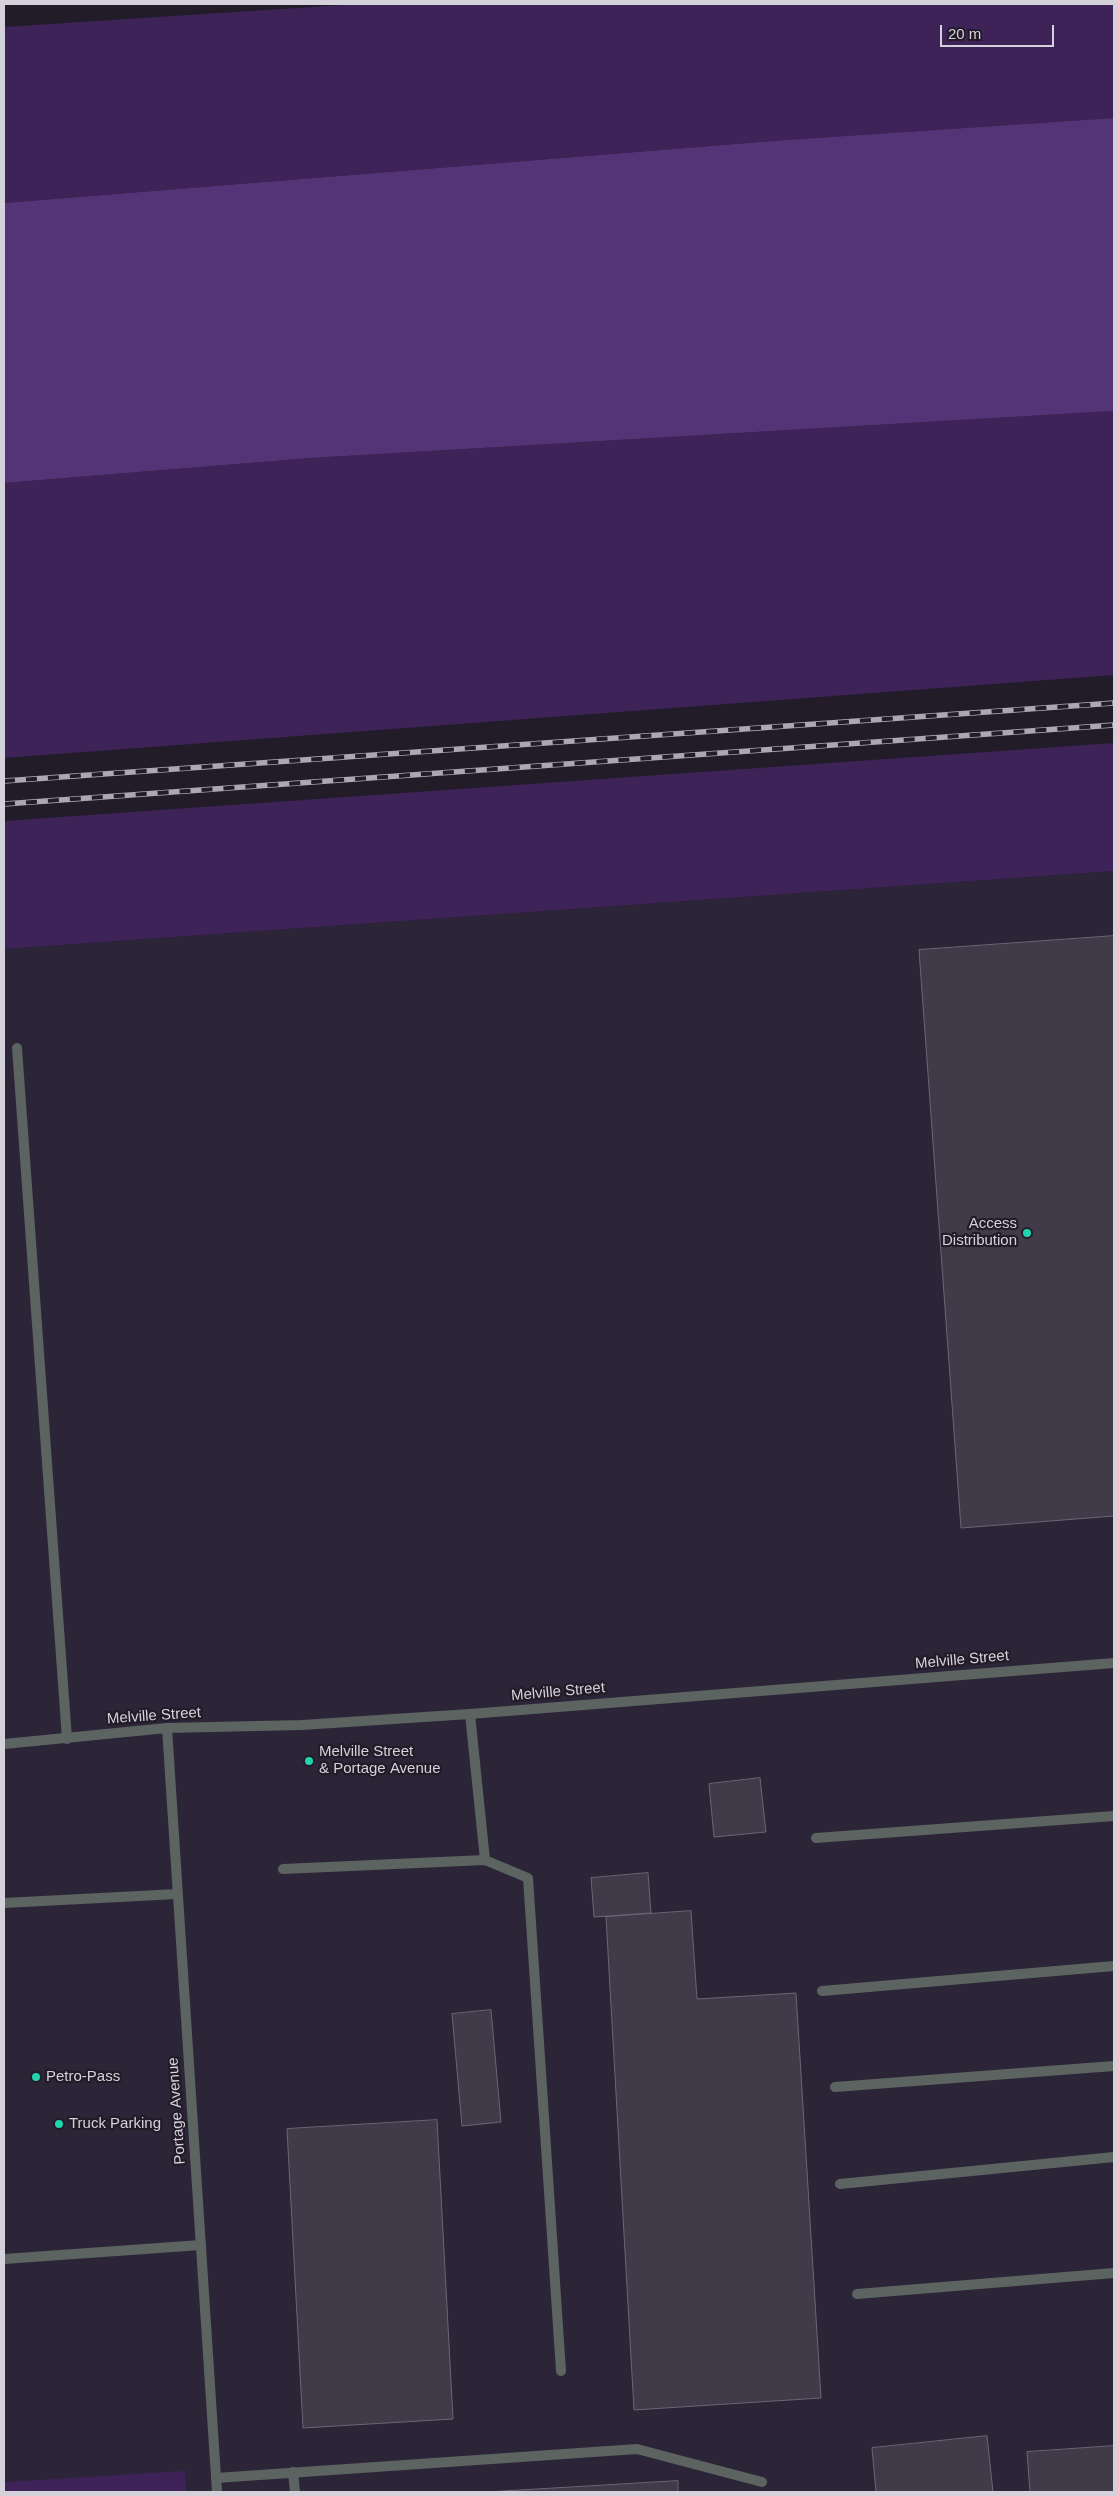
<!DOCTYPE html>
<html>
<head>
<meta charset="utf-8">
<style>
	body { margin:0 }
	#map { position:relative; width:1118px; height:2496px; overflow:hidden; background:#221c29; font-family:Helvetica,sans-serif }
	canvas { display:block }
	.frame { position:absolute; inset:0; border:5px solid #d5d1da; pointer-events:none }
	.scale { position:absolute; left:940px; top:25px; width:114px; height:22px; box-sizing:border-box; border:2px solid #d5d1da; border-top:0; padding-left:6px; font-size:15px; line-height:18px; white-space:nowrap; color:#d5d1da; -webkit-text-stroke:4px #221c29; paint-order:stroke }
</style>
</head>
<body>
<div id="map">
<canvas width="1118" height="2496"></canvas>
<div class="frame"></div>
<div class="scale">20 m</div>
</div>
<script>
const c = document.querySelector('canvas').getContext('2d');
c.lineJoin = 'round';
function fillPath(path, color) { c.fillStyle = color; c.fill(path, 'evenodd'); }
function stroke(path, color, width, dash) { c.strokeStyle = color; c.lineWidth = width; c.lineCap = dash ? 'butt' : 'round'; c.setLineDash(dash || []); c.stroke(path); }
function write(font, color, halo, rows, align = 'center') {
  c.font = font + ' Helvetica,sans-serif'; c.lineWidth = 4.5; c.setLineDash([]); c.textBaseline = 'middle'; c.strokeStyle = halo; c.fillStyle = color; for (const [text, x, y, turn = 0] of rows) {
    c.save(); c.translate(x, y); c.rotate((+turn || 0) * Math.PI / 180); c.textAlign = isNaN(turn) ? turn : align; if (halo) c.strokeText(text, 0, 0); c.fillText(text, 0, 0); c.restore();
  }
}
fillPath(new Path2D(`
	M1114,871V2492H4V949Z`), '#2c2437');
fillPath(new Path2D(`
	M358,4H1114V118L785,140L4,203V27Z
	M1114,411V675L4,758V483L311,458Z
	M1114,743V871L4,949V821Z
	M185,2471L186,2492H4V2482Z`), '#3d2357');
fillPath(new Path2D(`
	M1114,118V411L311,458L4,483V203L785,140Z`), '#543376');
const building = new Path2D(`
	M1114,936V1516L961,1528L919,950Z
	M760,1778L766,1832L714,1837L709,1784Z
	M648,1873L651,1913L594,1917L591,1878Z
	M691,1911L697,1999L796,1993L821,2398L634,2410L606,1917Z
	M491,2010L501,2122L462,2126L452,2014Z
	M437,2120L453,2419L303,2428L287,2129Z
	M987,2436L993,2492H876L872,2448Z
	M1114,2446V2492H1030L1027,2452Z
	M678,2481V2492H487Z`);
fillPath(building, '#413b49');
stroke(building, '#6c6575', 1);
stroke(new Path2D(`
	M17,1048L67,1739
	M470,1714L485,1860L528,1878L561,2371
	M816,1838L1114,1816
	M283,1869L485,1860
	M4,1903L177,1894
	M822,1991L1114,1966
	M835,2087L1114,2066
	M840,2184L1114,2157
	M4,2259L201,2245
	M857,2294L1114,2273
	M293,2472L295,2492
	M216,2478L637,2449L762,2482`), '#5b6461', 10);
stroke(new Path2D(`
	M167,1728L217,2492`), '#5b6461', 10);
stroke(new Path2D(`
	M4,1744L167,1728L302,1725L470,1714L1114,1663`), '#5b6461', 10);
const rail = new Path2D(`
	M4,781L1114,703
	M4,804L1114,725`);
stroke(rail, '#aca7b1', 5.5);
stroke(rail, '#221c29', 4, [11]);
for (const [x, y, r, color] of [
	[1027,1233,5,"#21d5af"],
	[309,1761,5,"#21d5af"],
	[36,2077,5,"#21d5af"],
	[59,2124,5,"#21d5af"]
]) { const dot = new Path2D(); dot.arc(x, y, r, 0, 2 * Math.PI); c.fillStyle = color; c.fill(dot); stroke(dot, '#221c29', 2); }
write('15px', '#d5d1da', '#221c29', [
	["Access",1017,1224,"right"],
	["Distribution",1017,1241,"right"],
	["Melville Street",319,1752],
	["& Portage Avenue",319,1769],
	["Petro-Pass",46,2077],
	["Truck Parking",69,2124]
], 'left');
write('15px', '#d5d1da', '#221c29', [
	["Melville Street",962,1660,-5],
	["Melville Street",558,1692,-5],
	["Melville Street",154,1716,-4],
	["Portage Avenue",177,2111,-94]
]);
</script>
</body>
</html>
